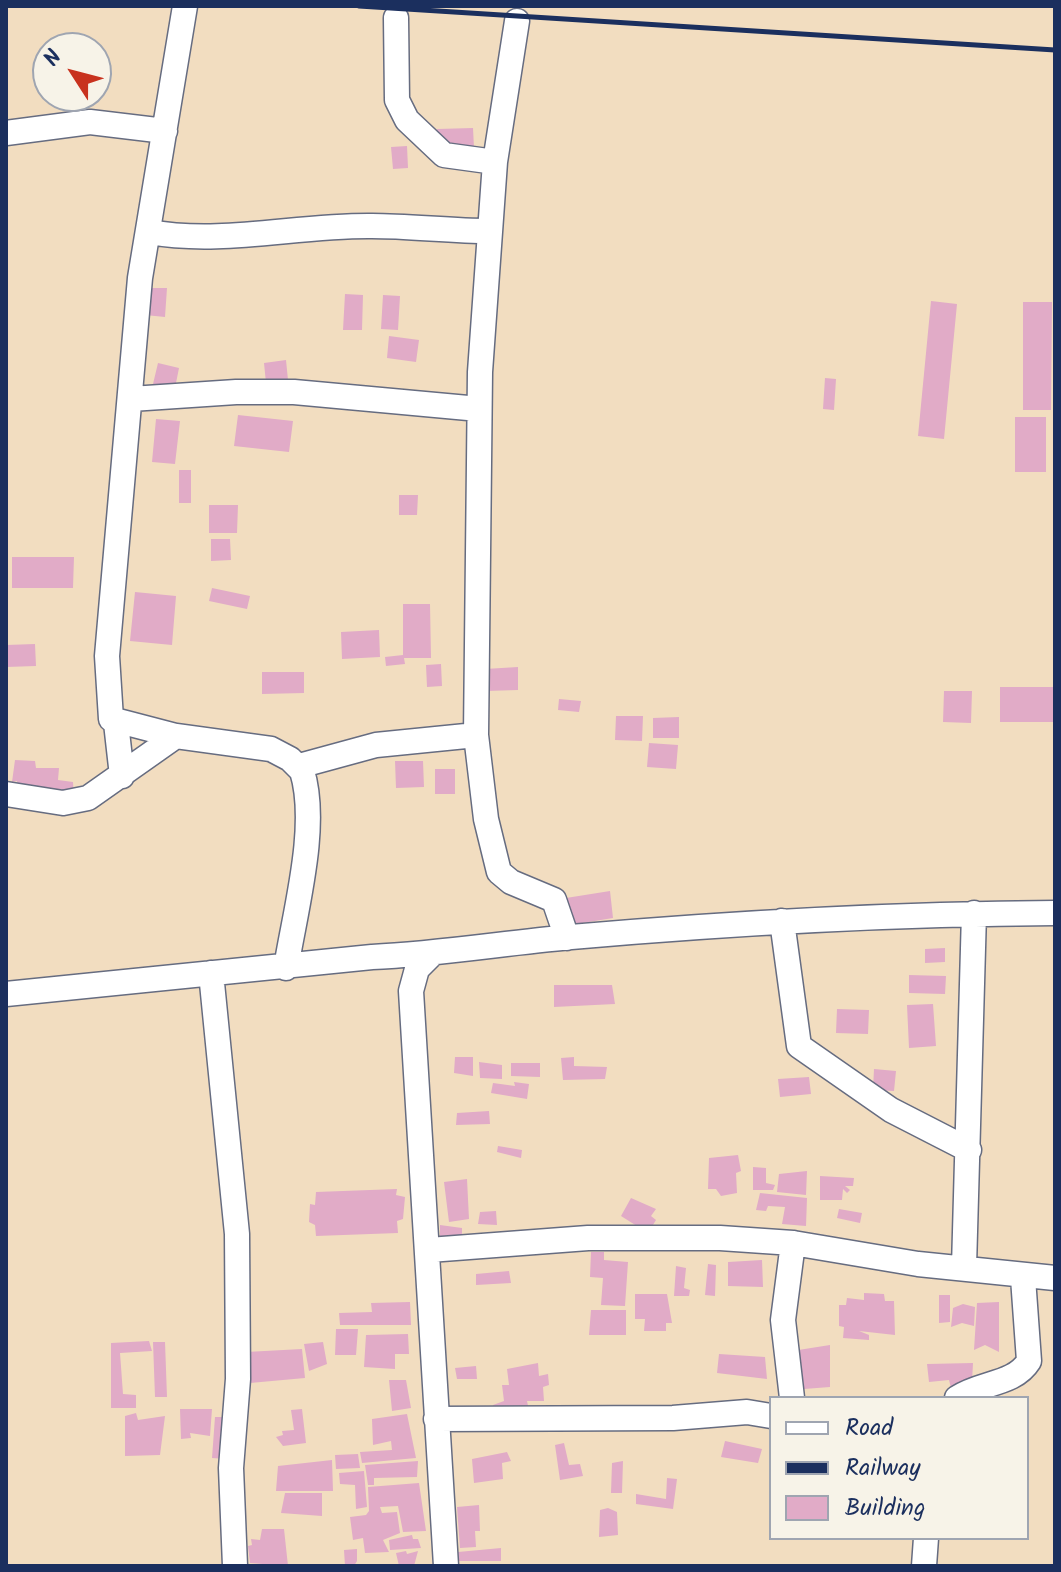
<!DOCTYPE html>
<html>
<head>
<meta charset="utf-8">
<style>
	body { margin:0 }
	#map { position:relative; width:1061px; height:1572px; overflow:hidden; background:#f2ddc0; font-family:Kalam,sans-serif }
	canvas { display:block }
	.frame { position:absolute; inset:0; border:8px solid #1b2f5e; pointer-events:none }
	.legend { position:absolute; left:769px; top:1396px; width:260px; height:144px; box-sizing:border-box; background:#f7f3e8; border:2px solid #9fa5b1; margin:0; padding:10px 14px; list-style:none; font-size:24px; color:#1b2f5e }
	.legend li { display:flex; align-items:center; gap:16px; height:40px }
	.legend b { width:40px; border:2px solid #9fa5b1 }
	.north { position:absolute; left:32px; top:32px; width:80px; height:80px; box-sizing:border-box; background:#f7f3e8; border:2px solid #9fa5b1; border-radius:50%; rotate:306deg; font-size:22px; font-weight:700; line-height:32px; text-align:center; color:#1b2f5e }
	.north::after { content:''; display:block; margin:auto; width:28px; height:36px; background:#c8321e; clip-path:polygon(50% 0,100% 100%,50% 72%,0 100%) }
</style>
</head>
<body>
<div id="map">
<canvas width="1061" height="1572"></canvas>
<div class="frame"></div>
<ul class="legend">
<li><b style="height:10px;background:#fff"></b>Road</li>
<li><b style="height:10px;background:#1b2f5e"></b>Railway</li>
<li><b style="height:22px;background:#e1abc7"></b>Building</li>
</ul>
<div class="north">N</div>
</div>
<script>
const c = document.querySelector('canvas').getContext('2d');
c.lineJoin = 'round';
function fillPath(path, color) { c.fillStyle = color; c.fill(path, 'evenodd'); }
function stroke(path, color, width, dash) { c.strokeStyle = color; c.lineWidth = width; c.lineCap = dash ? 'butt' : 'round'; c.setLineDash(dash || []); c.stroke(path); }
fillPath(new Path2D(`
	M473,128L474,148L437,149V129Z
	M407,146L408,168L393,169L391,147Z
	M146,288H167L165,317L145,315Z
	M345,294L363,295L362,330H343Z
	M383,295L400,296L398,330L381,329Z
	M931,301L957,304L944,439L918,436Z
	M1023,302H1052L1051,410H1023Z
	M389,336L419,340L416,362L387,358Z
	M286,360L288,380L266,383L264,363Z
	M158,363L179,368L175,388L153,384Z
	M825,378L836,379L834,410L823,409Z
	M238,415L293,421L289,452L234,446Z
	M1015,417H1046V472H1015Z
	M156,419L180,421L175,464L152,462Z
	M179,470H191V503H179Z
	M399,495H418L417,515H399Z
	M209,505H238L237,533H209Z
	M211,539H230L231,560L211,561Z
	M12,557H74L73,588H12Z
	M212,588L250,596L247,609L209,601Z
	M135,592L176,596L172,645L130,641Z
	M403,604H430L431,658H404L405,664L386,666L385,657L403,655Z
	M379,630L380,657L342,659L341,632Z
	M35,644L36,666L6,667V645Z
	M441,664L442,686L427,687L426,665Z
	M518,667V690L486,691L485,669Z
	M262,672H304V693L262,694Z
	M1000,687H1055V722H1000Z
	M944,691H972L971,723L943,722Z
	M559,699L581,701L579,712L558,710Z
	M616,716H643L642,741L615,740Z
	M679,717V738H653V718Z
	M649,743L678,745L676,769L647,767Z
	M15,760L35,761L36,768H59L58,780L73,782L74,798L17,791V781L12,782Z
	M395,761H423L424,787L396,788Z
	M435,769H455V794H435Z
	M610,891L613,918L570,925L566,898Z
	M945,948V962L925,963V949Z
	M909,975L946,976L945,994L909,993Z
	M554,985H612L615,1004L554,1007Z
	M933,1004L936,1046L909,1048L907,1005Z
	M837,1009L869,1010L868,1034L836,1033Z
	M455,1057H473V1076L454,1073Z
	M574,1057V1066L607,1067L605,1079L563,1080L561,1058Z
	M479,1062L502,1065V1079L480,1078Z
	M511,1063H540V1077L511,1076Z
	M874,1069L896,1071L894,1091L873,1090Z
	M809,1077L811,1094L780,1097L778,1079Z
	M514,1082L529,1084L527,1099L491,1093L493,1083L515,1086Z
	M489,1111L490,1124L456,1125L457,1113Z
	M498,1146L522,1150L521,1158L497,1152Z
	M738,1155L741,1171L736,1173L737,1193L721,1196L716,1189H708L709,1158Z
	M753,1167L766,1168V1183L775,1185L773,1190H753Z
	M807,1171L806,1195L777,1192L779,1174Z
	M820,1176L854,1178L853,1186H845L850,1190L847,1193L843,1189L842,1200H820Z
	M467,1179L469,1219L449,1222L444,1182Z
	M397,1189L396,1195L405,1197L403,1219L397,1221L398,1233L316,1236L315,1225L309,1222L310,1204L315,1205L316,1192Z
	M760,1193L807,1198L806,1226L782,1224L785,1207L768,1206L766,1211L756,1210Z
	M631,1198L656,1209L651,1216L656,1220L648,1233L621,1216Z
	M839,1209L862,1213L860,1223L837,1218Z
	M496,1211L497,1225L478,1224L480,1212Z
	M440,1225L462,1228V1240L440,1237Z
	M591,1252H604V1260L628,1262L625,1306L601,1305L603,1278L590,1277Z
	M762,1260L763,1287L728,1286V1262Z
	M708,1264L716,1265L715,1296L705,1295Z
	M676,1266L686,1268L684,1288L690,1290L689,1296H674Z
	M509,1271L511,1283L476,1285V1274Z
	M864,1293L884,1294L885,1301H894L895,1335L859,1331L869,1335V1340L843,1338L844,1327L839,1326V1305H846L847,1298L864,1300Z
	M635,1294H667L672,1323H666V1331H644L645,1319H635Z
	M939,1295H950V1322L939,1323Z
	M410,1302L411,1325H340L339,1313L372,1312L371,1303Z
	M999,1302V1352L985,1345L974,1350L977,1303Z
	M963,1304L975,1307L974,1326L962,1323L951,1327L953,1308Z
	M591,1310H626V1335H589Z
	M336,1329H358L356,1355H335Z
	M408,1334L409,1354H395V1369L364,1367L366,1335Z
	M149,1341L152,1351L120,1353L123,1394L136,1395V1408H111V1343Z
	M153,1342H165L167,1397H155Z
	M323,1342L327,1364L309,1371L304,1344Z
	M830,1345V1387L804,1389L803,1382L793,1381L792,1351Z
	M302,1349L305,1378L250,1383L246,1352Z
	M719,1354L765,1357L767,1379L717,1373Z
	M538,1363L539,1376L548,1374L549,1385L543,1387L544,1401H527L532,1425L494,1426L493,1405L504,1401L502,1385H509L507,1369Z
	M973,1363L972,1382L951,1388L949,1380L929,1382L927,1364Z
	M476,1366L477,1379H457L455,1368Z
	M389,1380H406L411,1408L392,1411Z
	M180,1409H212L210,1436L190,1433L191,1438L181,1439Z
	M302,1409L306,1443L283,1446L276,1437L283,1435L282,1431L294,1430L291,1410Z
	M136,1413L138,1420L165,1416L160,1455L125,1456V1416Z
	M407,1414L416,1458L362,1463L360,1452L392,1450L391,1441L373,1445L372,1419Z
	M215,1417H228L226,1459L212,1458Z
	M725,1441L762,1449L758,1463L721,1457Z
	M564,1443L569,1465L580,1464L583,1476L560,1480L555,1445Z
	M507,1452L511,1461L502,1463L503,1479L474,1483L472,1459Z
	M358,1454L360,1468L336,1469L335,1455Z
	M332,1460L333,1491H276L278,1466Z
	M418,1461L417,1477L374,1478V1485H368L365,1465Z
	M623,1461L622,1493H611L612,1463Z
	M364,1471L367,1507L356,1509L355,1485L340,1484L339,1473Z
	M667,1478L677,1479L673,1509L636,1504V1494L666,1499Z
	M419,1483L426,1531L403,1532L398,1506L380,1507L382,1513L397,1512L400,1533L383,1540L389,1552L365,1553L363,1538L353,1540L350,1517L366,1515L369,1511L368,1487Z
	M285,1493H322V1516L281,1513Z
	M479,1505L480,1531H475L476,1547L460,1548L457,1507Z
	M608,1508L617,1512L618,1535L599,1537L600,1510Z
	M262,1529H284L288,1566L250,1563L248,1546L252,1545L251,1539L260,1540Z
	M412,1535L413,1539H418L421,1548L390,1550L389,1540Z
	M501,1548V1561H458V1552Z
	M357,1549V1561L354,1566H345L344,1550Z
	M406,1551L407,1554L418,1551L414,1566H399L396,1553Z`), '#e1abc7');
const minor = new Path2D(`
	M396,18L397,100L407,120L444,155L495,162
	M517,21L495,162L480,372L476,735L486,819L499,872L511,882L554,900L567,938
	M6,133L90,122L165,131
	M149,232C223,245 297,225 372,226C411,226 450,231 490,231
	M131,399L236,392H294L479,409
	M116,723L122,776
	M176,736L111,719L107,656L140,278L185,6
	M299,766L376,745L476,735
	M6,794L63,803L88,798L176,736L271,749L290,759L302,771C319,826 295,911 286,968
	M782,921L799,1046L891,1110L969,1150
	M431,955L417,969L411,991L446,1566
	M211,973L237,1234L238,1379L231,1468L235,1566
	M6,994L372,957C439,954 504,943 571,937C732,923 893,914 1055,913
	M429,1250L588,1238H720L793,1243L918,1264L1055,1278
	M964,1267L974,913
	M792,1398L783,1320L793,1243
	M957,1398C981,1382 1014,1385 1029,1361L1023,1278
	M436,1419L673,1418L747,1412L771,1416
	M924,1566L926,1538`);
stroke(minor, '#666c80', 27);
stroke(minor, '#fff', 24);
stroke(new Path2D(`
	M359,6L1055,50`), '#1b2f5e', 5);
</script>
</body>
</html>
